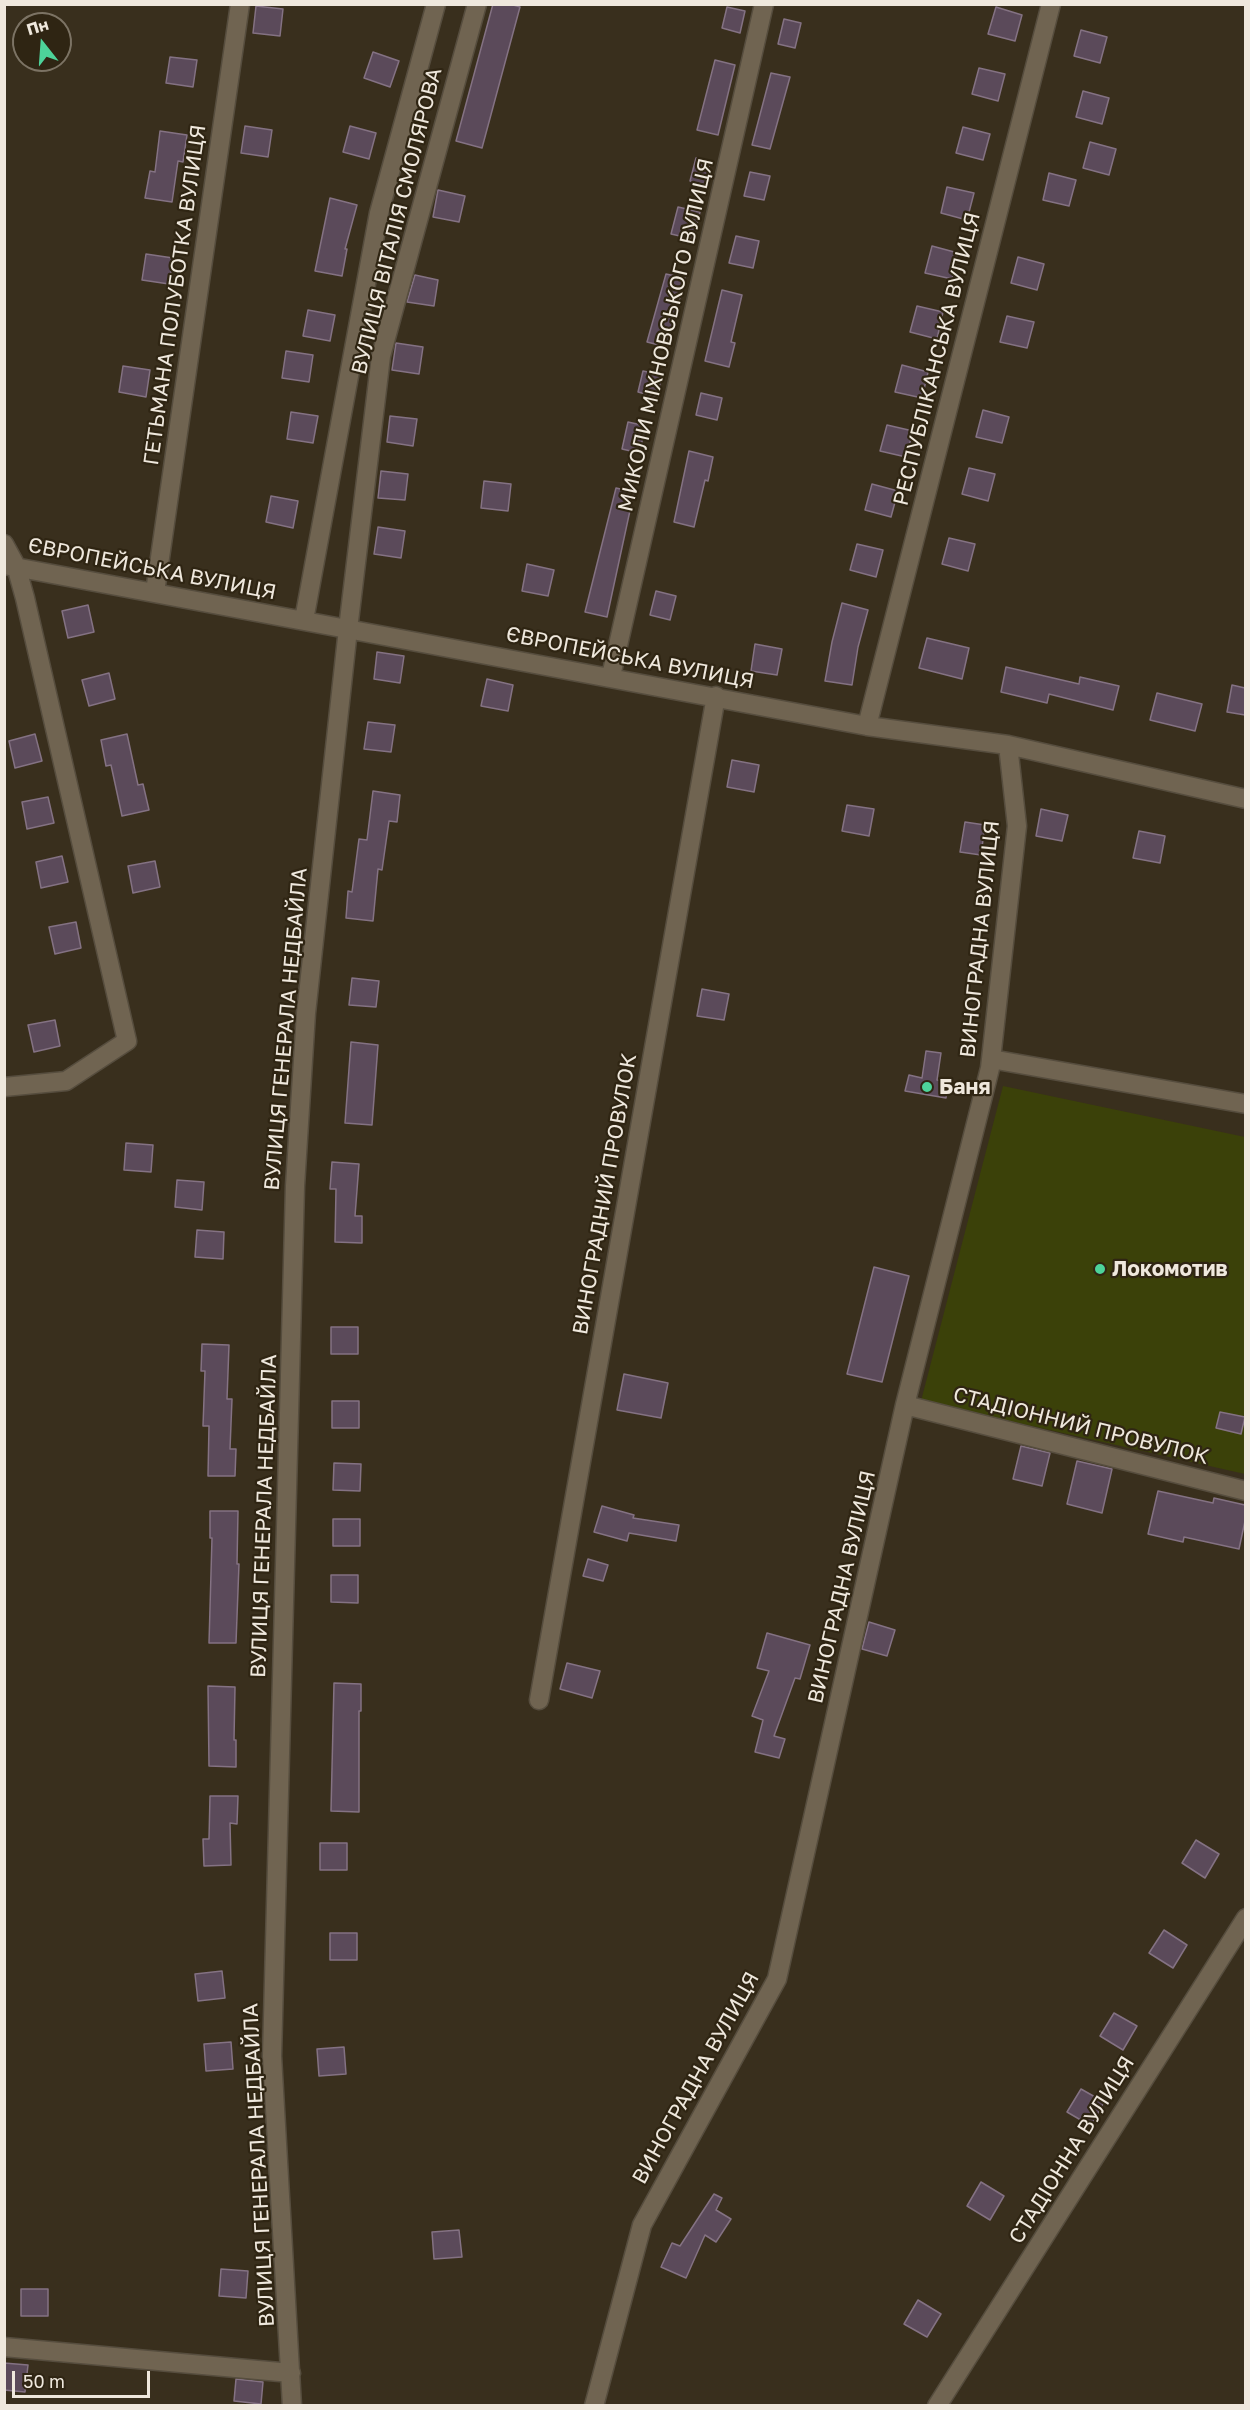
<!DOCTYPE html>
<html>
<head>
<meta charset="utf-8">
<style>
	body { margin:0 }
	#map { position:relative; width:1250px; height:2410px; overflow:hidden; background:#392f1d; font-family:"Golos Text",sans-serif }
	canvas { display:block }
	.frame { position:absolute; inset:0; border:6px solid #efe8dd; pointer-events:none }
	.north { position:absolute; left:12px; top:12px; width:60px; height:60px; box-sizing:border-box; background:#2f2513; border:2px solid #7c7364; border-radius:50%; rotate:343deg; font-size:16px; font-weight:700; line-height:24px; text-align:center; color:#efe8dd }
	.north::after { content:''; display:block; margin:auto; width:21px; height:27px; background:#4dd39a; clip-path:polygon(50% 0,100% 100%,50% 72%,0 100%) }
	.scale { position:absolute; left:12px; top:2371px; width:138px; height:27px; box-sizing:border-box; border:3px solid #efe8dd; border-top:0; padding-left:8px; font-size:18px; line-height:21px; white-space:nowrap; color:#efe8dd; -webkit-text-stroke:4px #2f2513; paint-order:stroke }
</style>
</head>
<body>
<div id="map">
<canvas width="1250" height="2410"></canvas>
<div class="frame"></div>
<div class="north">Пн</div>
<div class="scale">50 m</div>
</div>
<script>
const c = document.querySelector('canvas').getContext('2d');
c.lineJoin = 'round';
function fillPath(path, color) { c.fillStyle = color; c.fill(path, 'evenodd'); }
function stroke(path, color, width, dash) { c.strokeStyle = color; c.lineWidth = width; c.lineCap = dash ? 'butt' : 'round'; c.setLineDash(dash || []); c.stroke(path); }
function write(font, color, halo, rows, align = 'center') {
  c.font = font + ' "Golos Text",sans-serif'; c.lineWidth = 4.5; c.setLineDash([]); c.textBaseline = 'middle'; c.strokeStyle = halo; c.fillStyle = color; for (const [text, x, y, turn = 0] of rows) {
    c.save(); c.translate(x, y); c.rotate((+turn || 0) * Math.PI / 180); c.textAlign = isNaN(turn) ? turn : align; if (halo) c.strokeText(text, 0, 0); c.fillText(text, 0, 0); c.restore();
  }
}
fillPath(new Path2D(`
	M1003,1086L1245,1137V1474L921,1401Z`), '#3b4109');
const building = new Path2D(`
	M493,4H510L520,7L482,148L456,141Z
	M256,6L283,9L280,36L253,33Z
	M727,7L745,11L740,33L722,28Z
	M996,7L1022,15L1015,41L988,34Z
	M784,19L801,23L795,48L778,44Z
	M1081,30L1107,37L1100,63L1074,56Z
	M373,52L399,61L390,87L364,78Z
	M170,57L197,60L193,87L166,83Z
	M715,60L735,65L718,135L697,130Z
	M979,68L1005,74L998,101L972,94Z
	M771,73L790,77L770,149L752,145Z
	M1083,91L1109,98L1102,124L1076,117Z
	M245,126L272,130L268,157L241,153Z
	M350,126L376,133L369,159L343,152Z
	M963,127L990,134L983,160L956,153Z
	M160,131L187,135L183,162L178,161L172,202L145,198L150,171L155,172Z
	M1090,142L1116,149L1109,175L1083,168Z
	M696,158L710,162L705,184L690,181Z
	M750,172L770,176L764,200L744,196Z
	M1049,173L1076,180L1069,206L1043,200Z
	M947,187L974,193L967,220L941,213Z
	M438,190L465,196L459,222L433,217Z
	M330,198L357,205L345,249H347L342,276L315,271Z
	M678,207L700,212L693,239L671,234Z
	M736,236L759,241L753,268L729,263Z
	M932,246L958,253L952,279L925,273Z
	M146,254L173,258L169,284L142,280Z
	M1018,257L1044,264L1037,290L1011,283Z
	M666,274L685,278L667,347L647,342Z
	M415,275L438,280L434,306L407,302Z
	M722,290L742,295L731,342L735,343L729,367L705,361Z
	M917,306L943,312L937,339L910,332Z
	M308,310L335,315L330,341L303,336Z
	M1007,316L1034,322L1027,348L1000,342Z
	M396,343L423,347L419,374L392,370Z
	M286,351L313,355L309,382L282,378Z
	M902,365L928,372L922,398L895,392Z
	M123,366L150,370L146,397L119,392Z
	M643,371L662,375L657,397L638,392Z
	M701,393L722,398L717,420L696,415Z
	M983,410L1009,417L1002,443L976,437Z
	M291,412L318,416L313,443L287,439Z
	M390,416L417,419L413,446L387,442Z
	M628,422L646,426L639,453L622,449Z
	M887,425L913,431L906,457L880,451Z
	M689,451L713,457L708,481L705,480L694,527L674,522Z
	M969,468L995,474L988,501L962,494Z
	M381,471L408,474L405,500L378,498Z
	M484,481L511,484L508,511L481,508Z
	M872,484L898,491L891,517L865,510Z
	M616,488L634,492L607,617L585,612Z
	M271,496L298,501L293,528L266,522Z
	M378,527L405,531L401,558L374,554Z
	M949,538L975,544L968,571L942,564Z
	M857,544L883,550L876,577L850,570Z
	M527,564L554,570L548,596L522,591Z
	M656,591L676,596L670,620L650,615Z
	M842,603L868,610L858,647L852,685L825,681L832,642Z
	M88,605L94,632L68,638L62,611Z
	M927,638L969,648L962,679L919,668Z
	M755,644L782,649L777,675L751,671Z
	M377,652L404,656L400,683L374,679Z
	M1006,667L1079,684L1080,677L1119,686L1113,710L1049,694L1047,703L1001,692Z
	M109,673L115,699L89,706L82,680Z
	M487,679L513,685L508,711L481,706Z
	M1232,685L1245,688V715L1227,712Z
	M1157,693L1202,704L1195,731L1150,720Z
	M368,722L395,725L391,752L364,749Z
	M35,734L42,761L15,768L9,741Z
	M127,734L138,785L143,784L149,810L122,816L111,765L106,766L101,740Z
	M732,760L759,765L754,792L727,787Z
	M373,791L400,795L397,822L389,821L382,870L378,869L373,921L346,918L348,891L352,892L359,839L367,840Z
	M48,797L54,823L27,829L22,802Z
	M847,805L874,809L869,836L842,831Z
	M1041,809L1068,815L1062,841L1036,836Z
	M965,822L985,825L981,855L960,852Z
	M1139,831L1165,836L1160,863L1133,858Z
	M62,856L68,882L41,888L36,862Z
	M155,861L160,887L133,893L128,866Z
	M76,922L81,948L55,954L49,927Z
	M352,978L379,981L376,1007L349,1005Z
	M702,989L729,994L724,1020L697,1016Z
	M55,1020L60,1046L34,1052L28,1025Z
	M351,1042L378,1045L372,1125L345,1123Z
	M926,1051L941,1053L937,1080L948,1082L946,1098L905,1091L909,1075L922,1078Z
	M126,1143L153,1145L151,1172L124,1170Z
	M332,1162L359,1164L355,1216H362V1243L335,1242L336,1189H330Z
	M177,1180L204,1182L202,1210L175,1207Z
	M197,1230L224,1232L223,1259L195,1257Z
	M874,1267L909,1276L882,1382L847,1374Z
	M331,1327H358V1354H331Z
	M202,1344L229,1345L227,1399H232L230,1449H236L235,1476H208L209,1426H203L205,1371H201Z
	M624,1374L668,1383L661,1418L617,1410Z
	M332,1401H359V1428H332Z
	M1220,1412L1245,1417L1241,1434L1216,1428Z
	M1021,1446L1050,1453L1042,1486L1013,1479Z
	M1077,1461L1112,1469L1102,1513L1067,1504Z
	M334,1463L361,1464L360,1491L333,1490Z
	M1158,1491L1213,1503L1214,1498L1245,1505V1521L1239,1549L1184,1537L1183,1542L1148,1534Z
	M602,1506L634,1515L633,1518L679,1525L676,1541L629,1533L627,1541L594,1532Z
	M210,1511H238L237,1564H239L236,1643H209L212,1538H210Z
	M333,1519H360V1546H333Z
	M588,1559L608,1565L603,1581L583,1576Z
	M331,1575H358V1603L331,1602Z
	M869,1622L895,1630L887,1656L862,1649Z
	M767,1633L810,1645L800,1679L795,1678L774,1736L785,1739L779,1758L755,1752L763,1720L752,1716L769,1671L757,1668Z
	M567,1663L600,1671L592,1698L560,1689Z
	M334,1683L361,1684V1711H359V1812L331,1811Z
	M208,1686L235,1687L234,1740H236V1767L209,1766Z
	M210,1796H238L237,1824L230,1823L231,1865L204,1866L203,1839H209Z
	M1196,1840L1219,1854L1205,1878L1182,1863Z
	M320,1843H347V1870H320Z
	M1164,1930L1187,1945L1173,1968L1149,1953Z
	M330,1933H357V1960H330Z
	M222,1971L225,1998L198,2001L195,1974Z
	M1114,2013L1137,2026L1123,2050L1100,2036Z
	M231,2042L233,2069L206,2071L204,2044Z
	M344,2047L346,2074L319,2076L317,2049Z
	M1081,2089L1104,2102L1091,2126L1067,2112Z
	M981,2182L1004,2196L990,2220L967,2206Z
	M714,2194L722,2198L716,2210L731,2219L716,2242L705,2235L686,2278L661,2267L672,2243L680,2246Z
	M459,2230L462,2257L434,2259L432,2232Z
	M221,2269L248,2271L246,2298L219,2296Z
	M21,2289H48V2316H21Z
	M918,2300L941,2314L927,2337L904,2324Z
	M4,2363L28,2365L25,2392L4,2390Z
	M236,2379L263,2382L261,2404L234,2401Z`);
fillPath(building, '#5b4a5a');
stroke(building, '#847283', 1.5);
const minor = new Path2D(`
	M4,544L16,566L25,598L127,1041L66,1081L4,1087
	M4,565L867,726L1008,745L1246,799
	M155,592L240,4
	M304,620L379,213L436,4
	M611,676L764,4
	M867,726L1051,4
	M991,1059L1246,1104
	M905,1405L1246,1491
	M539,1700L716,696
	M4,2347L291,2373
	M292,2406L272,2056L295,1186L306,1013L348,629L381,356L477,4
	M594,2406L642,2225L777,1979L905,1405L990,1068L1017,826L1008,745
	M937,2406L1246,1918`);
stroke(minor, '#564d3e', 21);
stroke(minor, '#706451', 18);
for (const [x, y, r, color] of [
	[927,1087,6,"#4dd39a"],
	[1100,1269,6,"#4dd39a"]
]) { const dot = new Path2D(); dot.arc(x, y, r, 0, 2 * Math.PI); c.fillStyle = color; c.fill(dot); stroke(dot, '#2f2513', 2); }
write('21px', '#efe8dd', '#2f2513', [
	["ВУЛИЦЯ ВІТАЛІЯ СМОЛЯРОВА",397,221,-76],
	["ГЕТЬМАНА ПОЛУБОТКА ВУЛИЦЯ",175,295,-82],
	["МИКОЛИ МІХНОВСЬКОГО ВУЛИЦЯ",666,335,-77],
	["РЕСПУБЛІКАНСЬКА ВУЛИЦЯ",937,359,-76],
	["ЄВРОПЕЙСЬКА ВУЛИЦЯ",152,569,11],
	["ЄВРОПЕЙСЬКА ВУЛИЦЯ",630,658,11],
	["ВИНОГРАДНА ВУЛИЦЯ",980,939,-84],
	["ВУЛИЦЯ ГЕНЕРАЛА НЕДБАЙЛА",286,1029,-85],
	["ВИНОГРАДНИЙ ПРОВУЛОК",605,1194,-80],
	["СТАДІОННИЙ ПРОВУЛОК",1081,1426,14],
	["ВУЛИЦЯ ГЕНЕРАЛА НЕДБАЙЛА",264,1516,-88],
	["ВИНОГРАДНА ВУЛИЦЯ",842,1587,-77],
	["ВИНОГРАДНА ВУЛИЦЯ",696,2078,-61],
	["СТАДІОННА ВУЛИЦЯ",1072,2150,-58],
	["ВУЛИЦЯ ГЕНЕРАЛА НЕДБАЙЛА",259,2165,-93]
]);
write('bold 21px', '#efe8dd', '#2f2513', [
	["Баня",939,1087],
	["Локомотив",1112,1269]
], 'left');
</script>
</body>
</html>
